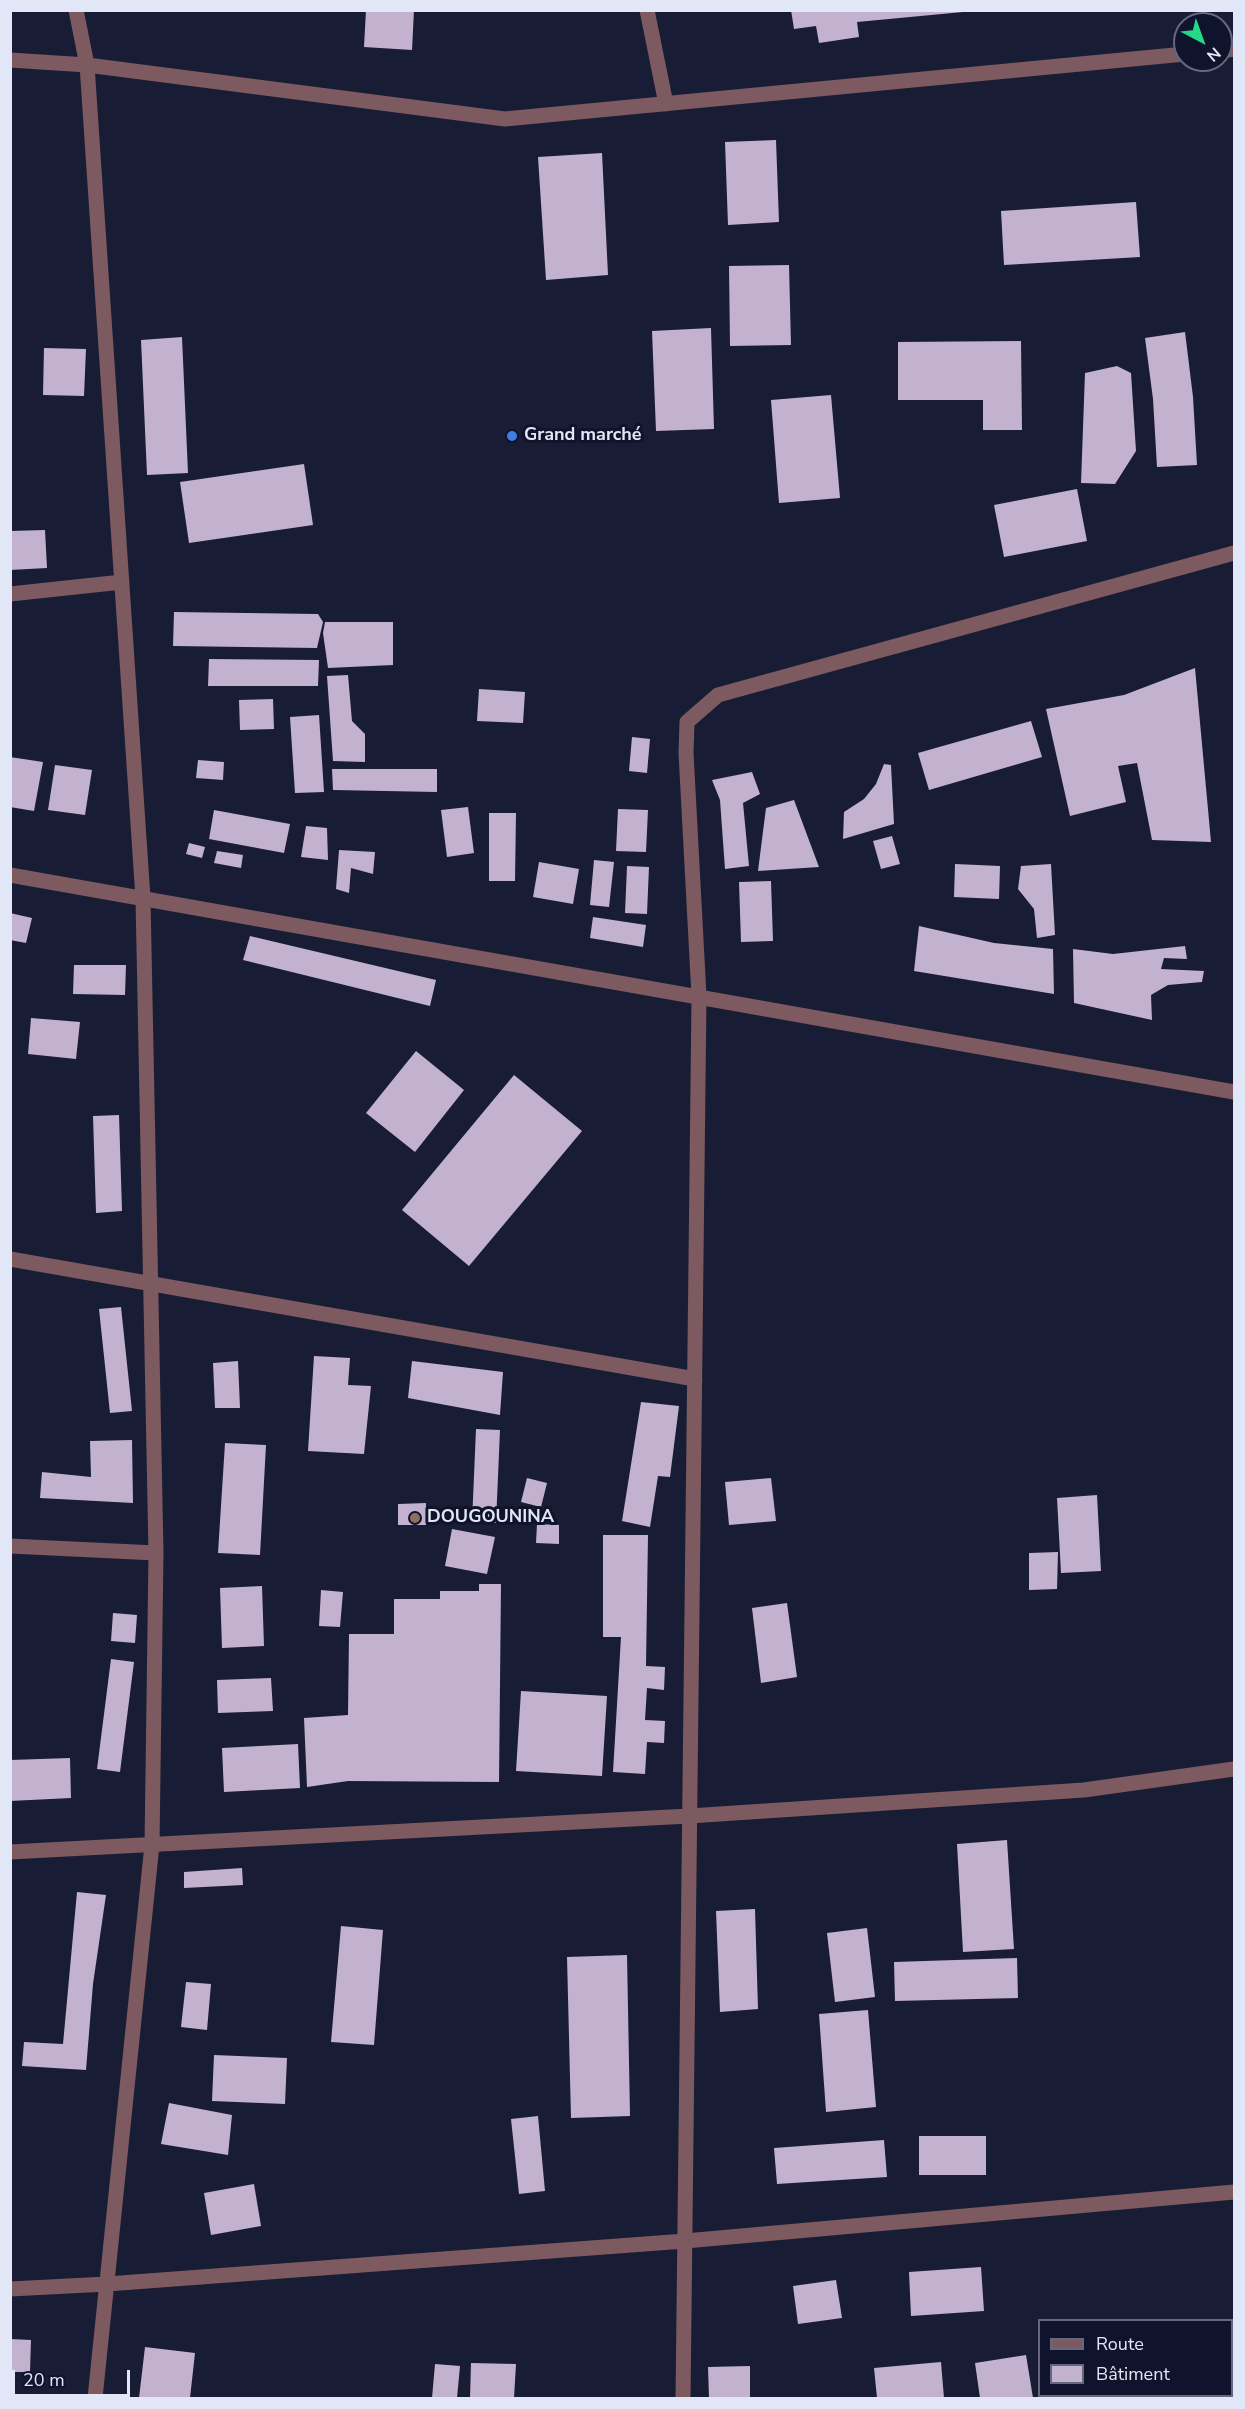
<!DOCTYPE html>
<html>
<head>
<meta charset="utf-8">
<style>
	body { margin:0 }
	#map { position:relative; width:1245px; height:2409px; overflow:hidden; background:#181d35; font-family:"Nunito Sans",sans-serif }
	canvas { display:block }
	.frame { position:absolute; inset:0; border:12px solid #e2e7f8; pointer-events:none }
	.legend { position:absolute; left:1038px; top:2319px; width:195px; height:78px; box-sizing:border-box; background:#0f132b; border:2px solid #63687d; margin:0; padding:8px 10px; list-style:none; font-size:18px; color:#e2e7f8 }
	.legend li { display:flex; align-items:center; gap:12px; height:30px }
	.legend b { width:30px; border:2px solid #63687d }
	.north { position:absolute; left:1173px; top:12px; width:60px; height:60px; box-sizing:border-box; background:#0f132b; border:2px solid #63687d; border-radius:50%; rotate:139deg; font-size:16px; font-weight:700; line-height:24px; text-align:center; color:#e2e7f8 }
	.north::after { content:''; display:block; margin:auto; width:21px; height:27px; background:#24d886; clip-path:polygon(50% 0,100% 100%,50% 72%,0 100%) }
	.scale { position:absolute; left:12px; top:2370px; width:118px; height:27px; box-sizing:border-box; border:3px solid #e2e7f8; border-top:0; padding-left:8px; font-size:18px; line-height:21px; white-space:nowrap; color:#e2e7f8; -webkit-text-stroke:4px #0f132b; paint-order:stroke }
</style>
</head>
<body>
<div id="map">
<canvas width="1245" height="2409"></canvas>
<div class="frame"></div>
<ul class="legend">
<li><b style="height:8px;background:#7c5a5f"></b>Route</li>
<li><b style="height:16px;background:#c3b1d0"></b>Bâtiment</li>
</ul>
<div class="north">N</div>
<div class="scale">20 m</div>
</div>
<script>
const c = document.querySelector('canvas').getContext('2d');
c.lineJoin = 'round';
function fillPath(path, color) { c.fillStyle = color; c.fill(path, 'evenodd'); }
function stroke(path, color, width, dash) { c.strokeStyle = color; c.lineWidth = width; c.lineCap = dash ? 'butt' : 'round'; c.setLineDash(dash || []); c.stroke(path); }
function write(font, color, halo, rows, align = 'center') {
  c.font = font + ' "Nunito Sans",sans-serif'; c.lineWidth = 6; c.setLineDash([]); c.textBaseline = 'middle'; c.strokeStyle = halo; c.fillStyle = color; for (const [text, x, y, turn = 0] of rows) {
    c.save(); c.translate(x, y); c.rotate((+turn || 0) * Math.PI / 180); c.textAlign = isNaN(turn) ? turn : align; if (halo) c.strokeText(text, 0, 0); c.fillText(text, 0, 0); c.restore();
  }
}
fillPath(new Path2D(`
	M366,10H414L412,50L364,47Z
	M791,10H963V12L857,22L859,37L819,43L816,26L794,29Z
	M776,140L779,222L728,225L725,142Z
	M602,153L608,275L546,280L538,157Z
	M1136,202L1140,257L1004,265L1001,211Z
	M789,265L791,345L730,346L729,266Z
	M711,328L714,429L656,431L652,331Z
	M1185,332L1193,397L1197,465L1157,467L1153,399L1145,338Z
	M182,337L188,473L147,475L141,340Z
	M1021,341L1022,430H983V400H898V342Z
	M44,348L86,349L84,396L43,395Z
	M1117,366L1131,373L1136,451L1115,484L1081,483L1085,373Z
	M831,395L840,498L779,503L771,400Z
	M304,464L313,525L189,543L180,482Z
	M1077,489L1087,541L1004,557L994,505Z
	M45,530L47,568L10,570V531Z
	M174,612L318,614L323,622L317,648L173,646Z
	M325,622H393V665L328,668L323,633Z
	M209,659L319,660L318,686H208Z
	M1195,668L1211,842L1152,840L1137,763L1118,766L1126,802L1070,816L1046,709L1124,695Z
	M348,675L352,721L365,734V762L333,761L327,676Z
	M479,689L525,692L523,723L477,721Z
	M273,699L274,729L240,730L239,700Z
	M319,715L324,792L295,793L290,717Z
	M1031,721L1042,757L929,790L918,753Z
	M632,737L650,739L647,773L629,771Z
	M10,757L43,762L34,811L10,807Z
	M198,760L224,762L223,780L196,778Z
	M884,764L891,765L894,824L843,839L844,812L864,799L876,784Z
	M55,765L92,770L85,815L48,810Z
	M332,769H437V792L333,790Z
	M752,772L760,794L743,803L749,866L725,869L720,800L712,780Z
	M794,800L819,867L758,871L766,808Z
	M468,807L474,853L447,857L441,810Z
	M618,809L648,810L646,852L616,851Z
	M214,810L290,824L284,853L209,839Z
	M489,813H516L515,881H489Z
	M306,826L327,828L328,860L301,857Z
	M892,836L900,864L881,869L873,841Z
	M189,843L205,847L202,858L186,854Z
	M339,850L375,852L373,874L351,868L349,893L336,889Z
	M217,851L243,855L241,868L214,863Z
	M594,860L614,862L609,907L590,905Z
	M539,862L579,869L573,904L533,897Z
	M955,864L1000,866L999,899L954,897Z
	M1051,864L1055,935L1037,938L1034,909L1018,889L1021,866Z
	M627,866L649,867L647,914L625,913Z
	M771,881L773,941L741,942L739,882Z
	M10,913L32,918L26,943L10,940Z
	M593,917L646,925L643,947L590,938Z
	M919,926L994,943L1053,949L1054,994L914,971Z
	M250,936L436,980L430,1006L243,960Z
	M1185,946L1187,959L1164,958L1161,969L1204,971L1202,982L1168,985L1151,995L1152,1020L1074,1003L1073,949L1113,954Z
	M74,965H126L125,995L73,994Z
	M31,1018L80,1022L76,1059L28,1054Z
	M416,1051L464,1090L415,1152L366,1113Z
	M514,1075L582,1131L469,1266L402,1210Z
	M119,1115L122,1211L96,1213L93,1116Z
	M121,1307L132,1411L110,1413L99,1309Z
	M314,1356L350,1358L348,1385L371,1386L364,1454L308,1451Z
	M238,1361L240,1408H215L213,1363Z
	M412,1361L503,1372L500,1415L408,1398Z
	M641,1402L679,1406L670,1477L658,1476L650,1527L622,1521Z
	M476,1429L500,1430L496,1523L472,1522Z
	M132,1440L133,1503L40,1498L42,1472L91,1477L90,1441Z
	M225,1443L266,1445L260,1555L218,1553Z
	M527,1478L547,1483L541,1507L521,1502Z
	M771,1478L776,1521L729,1525L725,1482Z
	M1097,1495L1101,1571L1061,1573L1057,1498Z
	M426,1503V1525H398V1504Z
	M537,1524L559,1525V1544L536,1543Z
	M452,1529L495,1537L487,1574L445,1566Z
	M603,1535H648L646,1666L665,1667L664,1690L647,1688L645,1720L665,1721L664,1743L647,1742L645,1774L613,1772L621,1637H603Z
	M1058,1552L1057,1589L1029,1590V1553Z
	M479,1584H501L499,1782L348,1781L307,1787L304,1718L348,1715L349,1634H394V1599H440V1591H479Z
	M262,1586L264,1646L222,1648L220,1588Z
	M321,1590L343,1592L340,1627L319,1626Z
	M787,1603L797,1677L761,1683L752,1608Z
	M113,1613L137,1615L135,1643L111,1641Z
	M111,1659L134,1662L120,1772L97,1769Z
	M271,1678L273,1711L218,1713L217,1680Z
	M521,1691L607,1696L602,1776L516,1771Z
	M298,1744L300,1788L224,1792L222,1748Z
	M70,1758L71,1798L10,1801V1760Z
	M1007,1840L1014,1949L963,1952L957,1844Z
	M242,1868L243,1885L184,1888V1872Z
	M77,1892L106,1895L93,1984L86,2070L22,2066L24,2042L63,2044Z
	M755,1909L758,2009L720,2012L716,1911Z
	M341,1926L383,1930L374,2045L331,2042Z
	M867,1928L875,1997L835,2002L827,1933Z
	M627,1955L630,2116L571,2118L567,1957Z
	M1017,1958L1018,1998L895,2001L894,1962Z
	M186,1982L211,1984L207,2030L181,2027Z
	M868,2010L876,2107L826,2112L819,2014Z
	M214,2055L287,2058L285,2104L212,2101Z
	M169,2103L232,2115L228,2155L161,2144Z
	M538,2116L545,2191L519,2194L511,2119Z
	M919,2136H986V2175H919Z
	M884,2140L887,2177L777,2184L774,2148Z
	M254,2184L261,2226L211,2235L204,2193Z
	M981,2267L984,2311L911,2316L909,2272Z
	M836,2280L842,2318L798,2324L793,2286Z
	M10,2339L31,2340L30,2372H10Z
	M145,2347L195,2353L190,2398H139Z
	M1026,2355L1033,2398H980L975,2363Z
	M941,2362L944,2398H877L874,2368Z
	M471,2363L516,2364L514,2398H470Z
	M435,2364L460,2366L457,2398H432Z
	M750,2366V2398H709L708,2367Z
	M1232,2380H1234V2398H1206V2396H1232Z`), '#c3b1d0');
stroke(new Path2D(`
	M76,10L87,65L143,898L156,1553L152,1845L95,2398
	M647,10L666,104
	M1221,51L1234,49
	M10,60L87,65L505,119L1185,54
	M10,594L122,582
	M10,875L1234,1092
	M10,1259L695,1379
	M10,1546L156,1553
	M10,1852L689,1816L1084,1790L1234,1769
	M10,2289L107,2284L685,2241L1234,2192
	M683,2398L699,996L686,753L687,722L718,695L1234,553`), '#7c5a5f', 15);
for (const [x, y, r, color] of [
	[512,436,6,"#3f7fe0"],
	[415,1518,6,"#8d6e63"]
]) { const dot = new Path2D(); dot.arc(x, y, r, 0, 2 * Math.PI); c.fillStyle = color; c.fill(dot); stroke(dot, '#0f132b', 2); }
write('bold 18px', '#e2e7f8', '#0f132b', [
	["Grand marché",524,436],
	["DOUGOUNINA",427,1518]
], 'left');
</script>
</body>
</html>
